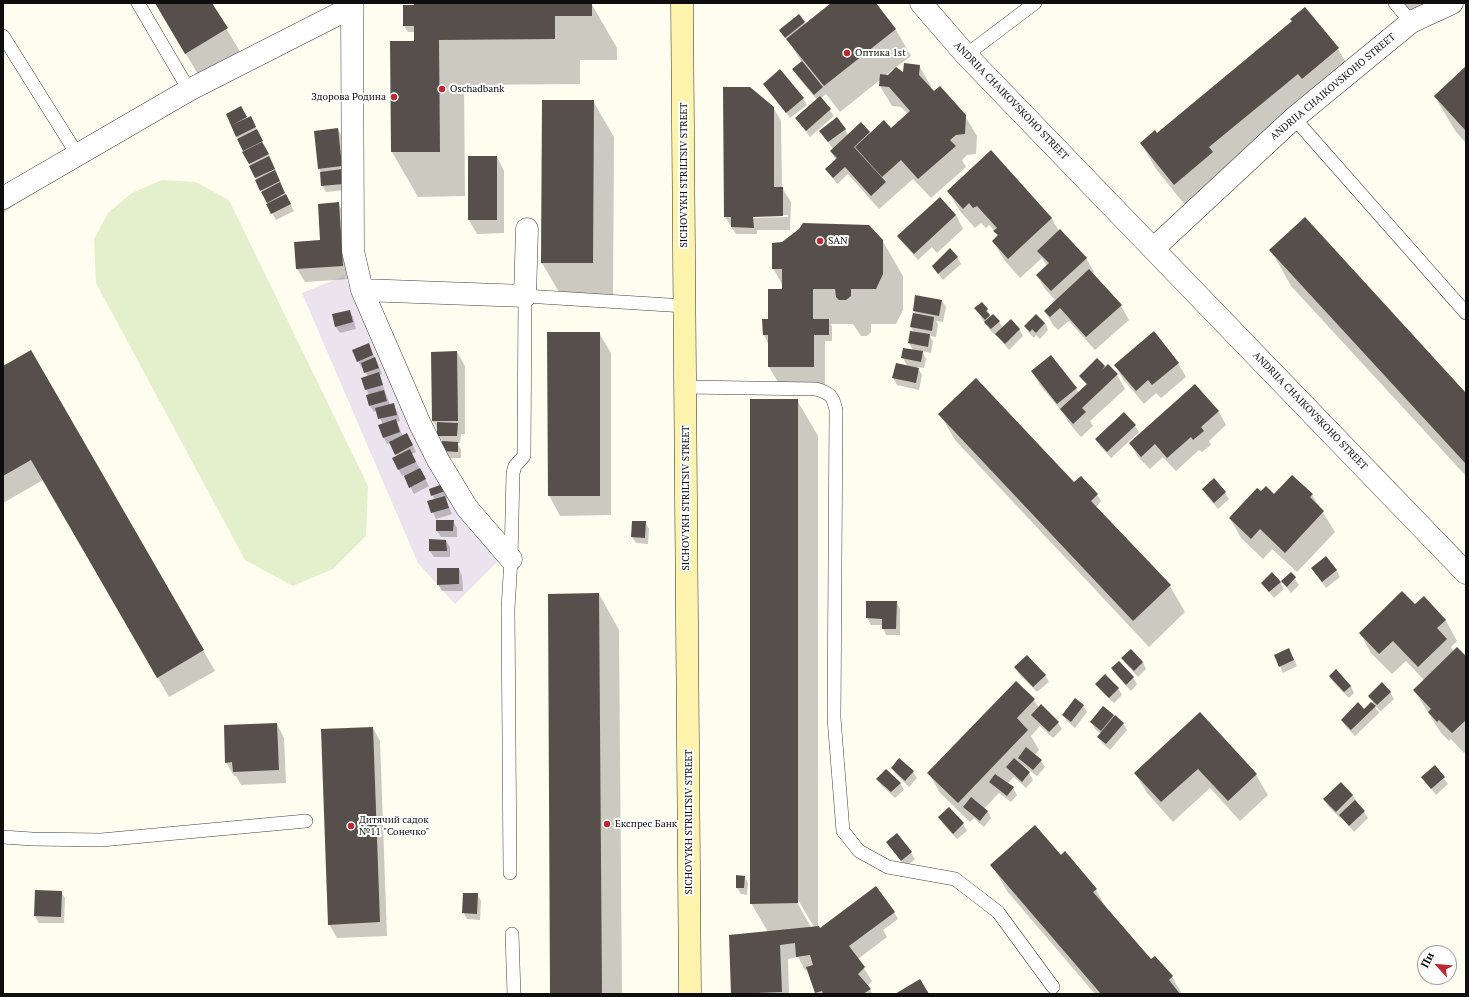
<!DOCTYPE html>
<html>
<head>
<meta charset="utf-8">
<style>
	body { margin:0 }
	#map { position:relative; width:1469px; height:997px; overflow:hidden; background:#fffcf0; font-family:"PT Serif",serif }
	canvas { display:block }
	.frame { position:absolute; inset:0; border:4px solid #0e0e0e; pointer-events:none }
	.north { position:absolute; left:1417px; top:945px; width:40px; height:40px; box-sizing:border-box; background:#fff; border:1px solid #9f9f9f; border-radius:50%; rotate:297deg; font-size:11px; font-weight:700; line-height:16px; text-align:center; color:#0e0e0e }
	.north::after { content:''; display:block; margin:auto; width:14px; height:18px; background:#bb2932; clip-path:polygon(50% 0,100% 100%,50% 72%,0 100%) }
</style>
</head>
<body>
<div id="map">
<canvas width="1469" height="997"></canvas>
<div class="frame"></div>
<div class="north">Пн</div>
</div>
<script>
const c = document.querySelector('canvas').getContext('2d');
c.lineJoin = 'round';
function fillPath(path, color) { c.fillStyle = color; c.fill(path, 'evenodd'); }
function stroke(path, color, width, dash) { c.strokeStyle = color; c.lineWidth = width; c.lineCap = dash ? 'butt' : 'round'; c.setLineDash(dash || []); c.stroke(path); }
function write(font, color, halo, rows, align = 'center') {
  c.font = font + ' "PT Serif",serif'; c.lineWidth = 4; c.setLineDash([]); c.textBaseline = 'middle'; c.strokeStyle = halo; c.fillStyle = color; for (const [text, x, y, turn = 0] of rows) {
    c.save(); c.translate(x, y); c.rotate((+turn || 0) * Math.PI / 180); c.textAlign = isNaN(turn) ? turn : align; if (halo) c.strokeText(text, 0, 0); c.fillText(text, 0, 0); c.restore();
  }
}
fillPath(new Path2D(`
	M344,276L498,561L455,604L418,563L302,293Z`), '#ebe3ed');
fillPath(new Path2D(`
	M162,180L196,182L229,200L368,486L366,536L333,569L293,586L245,560L96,283L94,239L108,213L132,193Z`), '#e4f0cc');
fillPath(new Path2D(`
	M155,3H211L242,55L201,79Z
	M413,3H591L617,48V60H580V84L464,85L465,196L418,197L392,152L415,42V32H408L404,26L415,6Z
	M833,3H875L896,30L911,56L895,68L904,73L919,66L931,86V89L965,116L977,136L976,154L967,155L962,160L966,167L931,198L913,179L879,209L848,174L837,184L826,169L836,160L831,151L833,149L820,131L845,129L848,135L869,133L870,134L891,129L908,114L901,107L892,106L880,86L881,79L840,112L826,94L821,98L834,116L810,137L796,118L817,100L797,76L794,70L802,63L790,43L784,36L799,15L806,25ZM893,69L894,70L889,76H885Z
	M1398,3H1450L1421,29Z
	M1305,8L1338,49L1353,75L1189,210L1156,169L1141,143L1157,134L1293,22Z
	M1466,68V143L1456,132L1435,97Z
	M764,84L803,99L807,105L790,118Z
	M543,101H593L614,137L613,299H563L542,263Z
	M773,107L781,121L782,188L791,202L790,230H757V234H736L725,217ZM788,215V217L752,218V216Z
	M241,108L247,119L254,124L272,161L283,188H282L294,211L276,220L267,204H268L256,180H257L227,115Z
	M338,129L345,143L346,190L326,192L322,185L321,172L319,169Z
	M991,152L1052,219L1059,231L1086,258L1094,272L1092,274L1121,306L1129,320L1095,350L1069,321L1058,330L1053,325L1045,311L1056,301L1045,289L1037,275L1047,266L1042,258L1020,278L1005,261L993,241L998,237L995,231L989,225L986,228L981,223L975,228L960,211L948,191Z
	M497,157L504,171V233L477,234L469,220Z
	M3,184L15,205L3,213Z
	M338,203L346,217L350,279L305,282L297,269L321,241Z
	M956,215L963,229L937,253L932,247L918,260L902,242L899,236Z
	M882,240L903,276V310L896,324H871V332L867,336H861L853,324H831L832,326V341H825V387H781L769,367V345L764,335L769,320L783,290V286L773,268Z
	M1271,250L1466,394V476L1291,286Z
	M957,257L961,264L943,280L933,266Z
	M942,301L946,307L943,322L936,321L938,324L936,337L930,336L933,341L931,353L922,351L926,359L924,368L917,367L922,375L919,390L897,385L893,378L907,366L903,358L913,350L909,343L914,332L911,327L916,314L914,311Z
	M975,308L987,309L991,317L999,321L1003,328L1011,321L1020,330L1023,336L1009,350L996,334L995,335L989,329Z
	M349,311L353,317L356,329L340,333L336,327Z
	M1045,323L1048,330L1040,339L1036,335L1034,338L1029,333L1025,326Z
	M599,333L611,353V515L560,516L549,495Z
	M369,344L382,374L379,375L390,405L393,404L397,411L400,421L397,422L403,437L411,441L416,452L412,454L429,486L414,494L404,475L402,476L399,470L397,456L390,443L387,444L384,438L383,425L377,411L374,412L370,406L367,395H369L362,379L368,377L363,367L362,368L358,361Z
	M30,351L215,671L169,697L43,480L3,503V367Z
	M457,352L465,366V434H461L460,443H457L461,449V458H446L443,442L438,435V431L433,421L432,353Z
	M1051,356L1079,393L1087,385L1080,376L1097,359L1105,368L1108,366L1117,375L1125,389L1090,421L1093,426L1081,437L1069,423L1063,413L1040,385L1033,371Z
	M1178,363L1186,377L1161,398L1156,393L1144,404L1123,379L1115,365Z
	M1195,385L1219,412L1226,425L1209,441L1211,445L1202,452L1199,450L1176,471L1163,457L1150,469L1138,457L1130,443Z
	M797,400L818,436V927L820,930L894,912L898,919L883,930L887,937L858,959L872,981L867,986L873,994H817L808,970H805L798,957L788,959L789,994H732L730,935L768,932L751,903ZM797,898L814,927H811L795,899Z
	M1124,413L1135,426L1139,432L1111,458L1100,446L1096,439Z
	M940,414L1074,483L1080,477L1097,495L1101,501L1096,507L1170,586L1185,612L1149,647L955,440Z
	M1214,480L1225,493L1229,499L1218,509L1207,496L1203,490Z
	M443,486L448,498L446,499L452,514L436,519L428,502L435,500L430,490Z
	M1261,493L1274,496L1312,495L1335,532L1297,572L1272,549L1263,559L1241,538L1230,518Z
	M453,521L457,528V537H441L437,531Z
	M645,522L649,529L648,544L636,543L632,537Z
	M446,541L450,547V557H434L430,551Z
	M459,569L462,576L463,591H442L438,585Z
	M1312,569L1336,570L1340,577L1326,588Z
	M1291,573L1299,585L1291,593L1282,581Z
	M1280,582L1284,589L1274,598L1262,583Z
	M599,594L619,630L622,994H551Z
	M1424,597L1446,621L1457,641L1451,647L1454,652L1466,658V751L1464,753L1451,739L1449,741L1441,733L1414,690L1424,680L1406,661L1392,674L1371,653L1360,633L1415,606Z
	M867,602H896L900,609V635H886L883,628V625H871L867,618Z
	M1292,656L1297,666L1283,673L1280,666Z
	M1123,658L1143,662L1146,669L1138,677L1126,664Z
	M1015,667L1045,675L1049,682L1037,692L1019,674Z
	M1112,669L1133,678L1137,684L1131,691L1116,675Z
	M1330,677L1351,686L1354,693L1349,698L1334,683Z
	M1097,684L1118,688L1122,695L1114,703L1100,690Z
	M1390,692L1394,699L1381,711L1374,705L1379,713L1355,736L1346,727L1342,720L1364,710L1373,702L1369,697Z
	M1034,700L1039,708L1058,723L1062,729L1053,738L1040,726L1031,736L1039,750L1035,755L1041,761L1045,767L1037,776L1024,766L1023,768L1029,773L1033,780L1026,788L1014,777L1007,784L1013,788L1017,795L1011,802L999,793L984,809L988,812L991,818L984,827L974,818L970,822L940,793L929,773Z
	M1083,705L1087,712L1075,728L1067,721L1063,715Z
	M1200,714L1256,775L1268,795L1240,821L1210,788L1173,822L1147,793L1135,773Z
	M1113,715L1123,723L1127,730L1110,750L1102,743L1099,737L1101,734L1095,729L1092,723Z
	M277,724L284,738L286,783L241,785L236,776H234L226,762Z
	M373,728L380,741L387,936L337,938L329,924Z
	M899,760L913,772L917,778L909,787L896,774L892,768Z
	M1435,767L1448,784L1436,795L1422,777Z
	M877,779L900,783L904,790L895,798L881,785Z
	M1341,784L1353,796L1368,818L1354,832L1342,817L1340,818L1328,806L1324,799Z
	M939,817L963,824L967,831L957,839L943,824Z
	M897,834L915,859L906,867L887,842Z
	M1061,856L1096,890L1109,913L1151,961L1172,977L1182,994H1095L1007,891L992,865Z
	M744,877L748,883L747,895L741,894L737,888Z
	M61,892L65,898L64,923H39L35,916Z
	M477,894L481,901L480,920L467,919L463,912Z`), '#0003');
fillPath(new Path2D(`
	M155,3H212L228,28L185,54Z
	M414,3H592V16H555V39L439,40L440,152H391L390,41H414V26H403V5H414Z
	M831,3H876L896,29L824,86L786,39Z
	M1305,7L1339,48L1302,79L1298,74L1209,147L1213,152L1174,185L1140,143L1155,130L1157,133L1292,21L1290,19Z
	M799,14L805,22L785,38L779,30Z
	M802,61L823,87L814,95L792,69Z
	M904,63L920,65L919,75L934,91L940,86L966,115L965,134L956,135L950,140L956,146L918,179L901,160L882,177L855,147L884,120L891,128L910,111L889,87L879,86L880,74L888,75L896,67L903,72Z
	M1466,66V131L1434,96Z
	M780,69L804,98L786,113L763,84Z
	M723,87H750L774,107V187H783V216L753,217L754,228L731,227V217H724Z
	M820,96L831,109L806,131L795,118Z
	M542,100H594L593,263H541Z
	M241,106L247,117L232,125L251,116L256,127L236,137L226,114Z
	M837,117L846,129L828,142L819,131Z
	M861,122L870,132L854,147L886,182L871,196L845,167L833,178L825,169L837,158L830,151Z
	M338,128L342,166L318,169L314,131Z
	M257,129L263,141L243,151L237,139Z
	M262,142L269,154L249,164L242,152Z
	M991,150L1052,218L1008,259L992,241L998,235L993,231L997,228L977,206L973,208L969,203L963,209L947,191Z
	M269,156L275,169L255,178L249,166Z
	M468,156H497V220H468Z
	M342,169L343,184L321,186L320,172Z
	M275,170L280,181L260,191L255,180Z
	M280,182L285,193L267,203L261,192Z
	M286,194L291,204L271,214L266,204Z
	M940,197L956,215L914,254L897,236Z
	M339,202L343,266L296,269L294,242L320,240L318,204Z
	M1305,217L1466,393V464L1269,250Z
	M803,223L869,225L883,240V274L876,289H851V296L846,300H839L836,297L835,289H813V319H829V335H814V367H768V335H763L762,319H768V289H782V269H772V243L782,242L799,229Z
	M1060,229L1087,258L1051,291L1036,275L1049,263L1037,251Z
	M950,248L958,257L938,274L932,266Z
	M1089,269L1122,305L1086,337L1060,308L1050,317L1044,311Z
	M915,295L942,300L939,316L913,311Z
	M982,302L988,309L986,311L990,315L985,320L974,308Z
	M350,310L353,322L335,327L332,314Z
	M913,313L934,317L932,331L910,327Z
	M993,314L1000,321L991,329L984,322Z
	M1036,314L1045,323L1036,333L1032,329L1030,332L1024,326Z
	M1011,319L1020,329L1005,344L995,334Z
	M910,331L930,334L928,347L908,343Z
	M1154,331L1179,363L1152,385L1148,380L1136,391L1114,365Z
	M547,332H600V496H548Z
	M369,343L373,355L357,362L352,350Z
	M903,348L923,351L921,362L901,358Z
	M31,350L204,650L157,678L31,460L3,476V366Z
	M457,351L458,421H432L431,352Z
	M1051,355L1077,388L1057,404L1031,371Z
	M375,357L379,368L364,373L361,363Z
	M1097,358L1105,366L1101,371L1108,364L1118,374L1082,408L1086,412L1073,424L1060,409L1087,384L1079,376Z
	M896,363L919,368L916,383L892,378Z
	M379,372L383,385L365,390L361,378Z
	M976,378L1074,482L1081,476L1098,494L1091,501L1171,585L1133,621L938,414Z
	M1195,384L1219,411L1201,427L1204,431L1193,440L1191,437L1167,458L1155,444L1141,457L1129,443Z
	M384,390L387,401L369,406L366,395Z
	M750,399H798V903L750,904Z
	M394,403L397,415L378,419L375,408Z
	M1124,412L1136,425L1107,452L1095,439Z
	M396,419L400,432L383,438L378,425Z
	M437,422L458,423L457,436H437Z
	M407,433L413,445L395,455L389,442Z
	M442,441L458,442V452L442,451Z
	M410,449L416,462L398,470L392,458Z
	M420,468L426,479L409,488L404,476Z
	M1292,475L1313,494L1310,497L1324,511L1285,553L1260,529L1251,539L1229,518L1257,488L1261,491L1266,486L1274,494Z
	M1214,478L1226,492L1214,503L1202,489Z
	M443,484L445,491L431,496L429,489Z
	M445,496L449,508L431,513L427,501Z
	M436,520H454L453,531H436Z
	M632,521H646L645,538L631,537Z
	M429,539L446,540L447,551H429Z
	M1326,556L1337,570L1322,582L1311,568Z
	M437,568H459V584L437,585Z
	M1272,572L1281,582L1269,592L1261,583Z
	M1291,572L1296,577L1287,587L1281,581Z
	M1402,591L1415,604L1424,596L1446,620L1437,628L1447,639L1418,667L1393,641L1379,654L1359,633Z
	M599,593L602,994H550L548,594Z
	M866,601H897L896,629H882V619L866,618Z
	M1457,647L1466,656V720L1452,733L1439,720L1437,722L1428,712L1431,709L1413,690Z
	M1289,648L1294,660L1279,667L1274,655Z
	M1131,649L1143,662L1134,671L1121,658Z
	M1027,655L1046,675L1033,687L1014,667Z
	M1119,661L1134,677L1126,685L1111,668Z
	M1336,669L1351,686L1344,692L1329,676Z
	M1105,674L1119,688L1109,698L1095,684Z
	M1016,681L1035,699L1017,718L1028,730L958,803L927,773Z
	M1382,682L1391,692L1377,705L1368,696Z
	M1075,698L1084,705L1071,722L1062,715Z
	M1358,702L1364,709L1371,702L1376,706L1351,730L1341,720Z
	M1041,704L1059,722L1049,732L1031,715Z
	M1103,706L1114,715L1101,731L1090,722Z
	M1200,712L1257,774L1228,801L1198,769L1161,802L1134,773Z
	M1115,715L1124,723L1106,744L1097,737Z
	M277,723L279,770L233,772L232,762L225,763L224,725Z
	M373,727L380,922L328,925L321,729Z
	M1026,747L1042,760L1033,770L1018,758Z
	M899,758L914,771L905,781L891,768Z
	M1014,758L1030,772L1022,782L1006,767Z
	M1435,765L1445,777L1431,789L1421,777Z
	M886,769L901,783L891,792L876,779Z
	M995,774L1014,787L1007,796L989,782Z
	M1341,782L1353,795L1336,812L1323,799Z
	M971,797L988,811L980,821L963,807Z
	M1355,800L1365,811L1349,826L1339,815Z
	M949,807L964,823L953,834L938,817Z
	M1035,825L1061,855L1065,851L1097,889L1093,892L1151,959L1155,956L1173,976L1169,980L1180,994H1101L990,865Z
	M897,833L912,852L901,861L886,842Z
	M736,875L745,876L744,888H736Z
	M876,886L895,912L849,946L865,967L858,974L871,989L863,994H823L822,991L815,993L806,967L813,965L810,955L796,957L795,943L780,945L782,992L731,994L729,935L819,926L820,928Z
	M35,890L62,891L61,917L34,916Z
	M463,893H478L477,914L462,913Z
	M920,979L929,994H895Z`), '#574f4b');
const lane = new Path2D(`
	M138,3L189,90
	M1395,3L1411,22
	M3,36L77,154
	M966,55L1035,3
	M1294,118L1466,313
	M685,387L816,389C830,393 833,396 836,410L834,718L843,831L859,851L888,867L955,879L998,912L1053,987
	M3,837L32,839L101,840L306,821
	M510,873L508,609L511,559L513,473L515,466L524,456L525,296L685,306
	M512,934L514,994`);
const street = new Path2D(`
	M921,3L966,55L1466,573
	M352,7L353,251L362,290L420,424L438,460L467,508L511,559
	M3,198L189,90L352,7V3
	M1153,249L1294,118L1411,22L1452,3
	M362,290L525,296L527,229`);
const secondary = new Path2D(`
	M682,3L690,994`);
stroke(lane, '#414141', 14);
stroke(street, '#414141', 23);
stroke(secondary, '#303030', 23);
stroke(lane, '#fff', 13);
stroke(street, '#fff', 22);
stroke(secondary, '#fdf3ad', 22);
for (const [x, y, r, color] of [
	[847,53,4,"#bb2932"],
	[442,89,4,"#bb2932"],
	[394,97,4,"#bb2932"],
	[820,241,4,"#bb2932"],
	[607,824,4,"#bb2932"],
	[351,826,4,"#bb2932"]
]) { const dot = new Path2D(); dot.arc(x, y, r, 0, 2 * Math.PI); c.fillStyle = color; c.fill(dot); stroke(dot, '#fff', 1.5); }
write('10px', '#0e0e0e', '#fff', [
	["Оптика 1st",855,53],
	["Oschadbank",450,89],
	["Здорова Родина",386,97,"right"],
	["SAN",828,241],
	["Дитячий садок",359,820],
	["№11 \"Сонечко\"",359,832],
	["Експрес Банк",615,824]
], 'left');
write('10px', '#0e0e0e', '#fff', [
	["ANDRIIA CHAIKOVSKOHO STREET",1333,87,-40],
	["ANDRIIA CHAIKOVSKOHO STREET",1011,101,46],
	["SICHOVYKH STRILTSIV STREET",684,175,-90],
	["ANDRIIA CHAIKOVSKOHO STREET",1310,411,46],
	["SICHOVYKH STRILTSIV STREET",686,498,-90],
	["SICHOVYKH STRILTSIV STREET",689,822,-90]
]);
</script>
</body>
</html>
